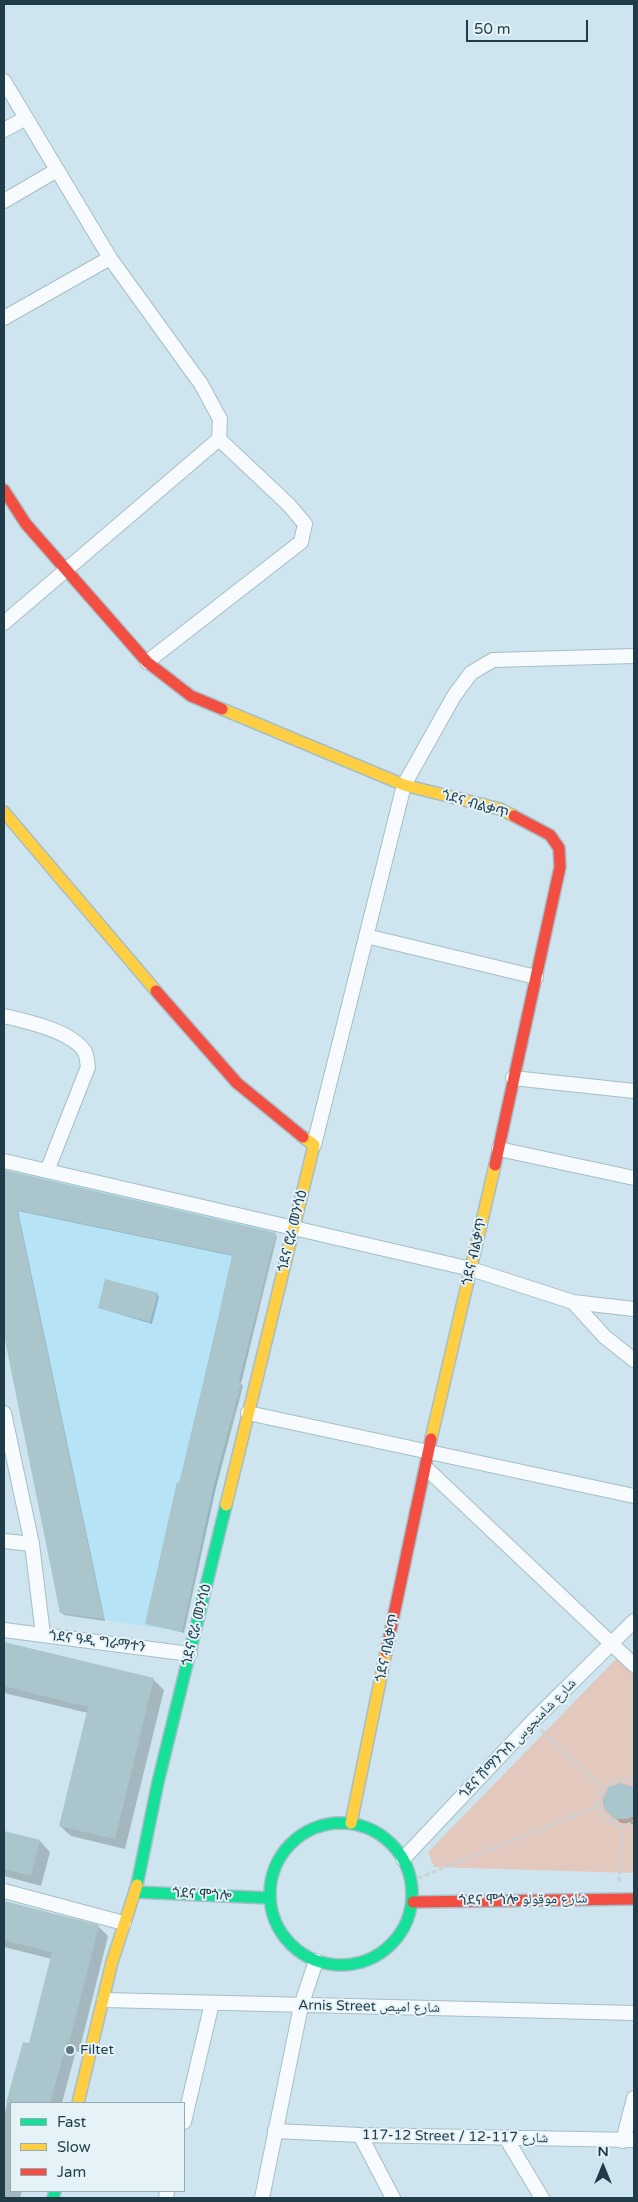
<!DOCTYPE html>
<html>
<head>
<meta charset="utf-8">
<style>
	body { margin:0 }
	#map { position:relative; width:638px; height:2202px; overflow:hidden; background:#cee5ef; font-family:"Varela Round",sans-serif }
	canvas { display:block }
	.frame { position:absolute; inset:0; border:5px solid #1f3c48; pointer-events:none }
	.legend { position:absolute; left:10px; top:2102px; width:175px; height:90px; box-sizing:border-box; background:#e5f3f9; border:1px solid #96aab2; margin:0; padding:6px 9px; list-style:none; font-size:15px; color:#1f3c48 }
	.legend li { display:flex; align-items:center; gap:10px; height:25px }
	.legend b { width:25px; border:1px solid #96aab2 }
	.north { position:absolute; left:578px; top:2142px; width:50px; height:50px; -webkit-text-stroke:4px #e5f3f9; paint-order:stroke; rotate:0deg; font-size:14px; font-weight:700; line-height:20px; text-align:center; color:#1f3c48 }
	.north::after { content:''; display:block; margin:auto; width:18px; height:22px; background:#1f3c48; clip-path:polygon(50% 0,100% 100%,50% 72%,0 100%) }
	.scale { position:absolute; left:466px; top:20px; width:122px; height:22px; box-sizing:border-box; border:2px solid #1f3c48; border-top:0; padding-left:6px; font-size:15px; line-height:18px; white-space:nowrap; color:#1f3c48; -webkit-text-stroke:4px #e5f3f9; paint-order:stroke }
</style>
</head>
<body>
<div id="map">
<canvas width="638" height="2202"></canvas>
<div class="frame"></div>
<ul class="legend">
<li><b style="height:6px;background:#16e098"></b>Fast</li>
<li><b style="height:6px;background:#ffcf43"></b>Slow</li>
<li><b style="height:6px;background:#f24e42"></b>Jam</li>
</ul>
<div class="north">N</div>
<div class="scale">50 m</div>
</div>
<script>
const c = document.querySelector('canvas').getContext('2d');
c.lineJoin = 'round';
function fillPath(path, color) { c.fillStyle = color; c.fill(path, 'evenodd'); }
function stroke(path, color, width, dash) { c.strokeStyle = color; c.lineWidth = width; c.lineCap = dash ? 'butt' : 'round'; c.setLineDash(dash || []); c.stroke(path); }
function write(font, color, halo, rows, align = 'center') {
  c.font = font + ' "Varela Round","Noto Naskh Arabic","Noto Sans Ethiopic",sans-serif'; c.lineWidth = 4; c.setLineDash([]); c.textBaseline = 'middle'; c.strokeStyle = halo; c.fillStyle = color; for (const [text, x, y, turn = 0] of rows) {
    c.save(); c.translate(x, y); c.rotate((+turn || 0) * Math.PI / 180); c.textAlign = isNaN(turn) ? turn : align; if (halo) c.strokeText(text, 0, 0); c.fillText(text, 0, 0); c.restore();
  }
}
fillPath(new Path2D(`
	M4,1169L276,1229L182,1632L60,1613L4,1335Z`), '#b6e3f6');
fillPath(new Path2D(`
	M618,1657L634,1673V1873L434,1867L428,1852Z`), '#e2c8bd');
fillPath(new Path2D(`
	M4,1171L277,1236L241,1384L243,1386L216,1488L184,1633L147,1623L233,1256L18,1211L105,1621L64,1615L61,1612L4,1329Z
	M157,1294L159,1297L152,1324L99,1308Z
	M4,1643L153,1679L164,1690L125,1849L71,1836L60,1826L88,1713L4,1693Z
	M620,1784L634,1790V1823L632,1824L621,1823L606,1810Z
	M4,1833L40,1841L50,1852L41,1886L4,1876Z
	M4,1903L98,1926L108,1936L79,2052L76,2051L62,2103H11V2191H22L20,2198H4V2115L24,2043L30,2045L52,1959L4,1947Z`), '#0003');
fillPath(new Path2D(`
	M4,1170L276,1233L239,1382L241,1383L214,1485L182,1632L145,1624L177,1482L179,1483L207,1368L232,1255L17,1210L104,1619L60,1613L4,1335Z
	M105,1279L158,1293L150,1322L98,1308Z
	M4,1642L154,1678L115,1839L59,1826L88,1707L4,1686Z
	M620,1783L634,1787V1816L627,1819H614L605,1810L603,1804V1798L609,1787Z
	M4,1831L40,1840L31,1876L4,1869Z
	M4,1901L99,1925L69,2043L67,2042L50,2103H6L23,2042L29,2043L52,1952L4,1940Z`), '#aac5cb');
const street = new Path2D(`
	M4,81L110,258L201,384L220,419L219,439L4,623
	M4,130L26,118
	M4,201L57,170
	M4,318L110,258
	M147,662L301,542L305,524L289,505L219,439
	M366,936L536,977
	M4,1016C26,1021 72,1031 85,1052C87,1056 87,1063 88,1067L47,1171
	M513,1078L634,1091
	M314,1145L404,785L454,696L471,673L493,660L634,656
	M499,1149L634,1178
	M4,1161L471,1269L573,1302L634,1309
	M573,1302L605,1337L634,1360
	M4,1413L32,1544L43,1635
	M248,1413L634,1496
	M426,1468L634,1665
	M4,1541L32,1544
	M4,1630L190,1654
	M403,1859L532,1722L634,1621
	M4,1891L124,1923
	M104,2000L634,2013
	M184,2122L212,2003
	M275,2131L360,2135L634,2140
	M360,2135L393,2198
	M506,2138L542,2198
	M623,2141L634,2098
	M166,2198L167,2191
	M262,2198L301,2006L316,1961`);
const fast = new Path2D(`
	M270 1894a71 71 0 1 1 142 0a71 71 0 1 1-142 0Z
	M137,1885L158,1782L226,1505
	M135,1892L269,1898
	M53,2198L55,2191`);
const slow = new Path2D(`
	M222,709L404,785L500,809L514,816
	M4,812L156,991
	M431,1439L495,1165
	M226,1505L314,1145L303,1137
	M351,1823L386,1652
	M78,2103L112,1962L137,1885`);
const jam = new Path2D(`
	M4,490L26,524L147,662L191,696L222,709
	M156,991L237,1083L303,1137
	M495,1165L560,867L559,848L550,835L514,816
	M386,1652L431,1439
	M413,1902L634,1899`);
stroke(street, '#a6bec7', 16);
stroke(fast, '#a6bec7', 14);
stroke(slow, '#a6bec7', 14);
stroke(jam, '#a6bec7', 14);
stroke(new Path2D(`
	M541,1730L603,1788
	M634,1782C612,1771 586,1797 605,1817C610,1822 616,1824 622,1828L634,1821
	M411,1881L599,1806
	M619,1882L622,1828`), '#cbd1d5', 3, [5, 2.5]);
stroke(street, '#f8fbfd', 14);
stroke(fast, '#16e098', 11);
stroke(slow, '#ffcf43', 11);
stroke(jam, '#f24e42', 11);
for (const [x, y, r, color] of [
	[70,2050,5,"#5c7782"]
]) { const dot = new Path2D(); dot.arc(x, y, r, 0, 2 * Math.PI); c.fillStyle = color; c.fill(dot); stroke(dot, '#e5f3f9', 2); }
write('14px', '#1f3c48', '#e5f3f9', [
	["ጎደና ብልቃጥ",475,805,17],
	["ጎደና ሮራ መንሳዕ",293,1231,-76],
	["ጎደና ብልቃጥ",475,1252,-77],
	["ጎደና ሮራ መንሳዕ",197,1625,-76],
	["ጎደና ዓዲ ግራማተን",97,1642,7],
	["ጎደና ብልቃጥ",388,1648,-78],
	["ጎደና ሽማንጉስ شارع شامنجوس",518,1739,-46],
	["ጎደና ሞጎሎ",202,1895,3],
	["ጎደና ሞጎሎ شارع موقولو",523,1900,-1],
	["Arnis Street شارع اميص",369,2007,1],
	["117-12 Street / شارع 117-12",455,2137,1]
]);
write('14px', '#1f3c48', '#e5f3f9', [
	["Filtet",80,2050]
], 'left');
</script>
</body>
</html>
